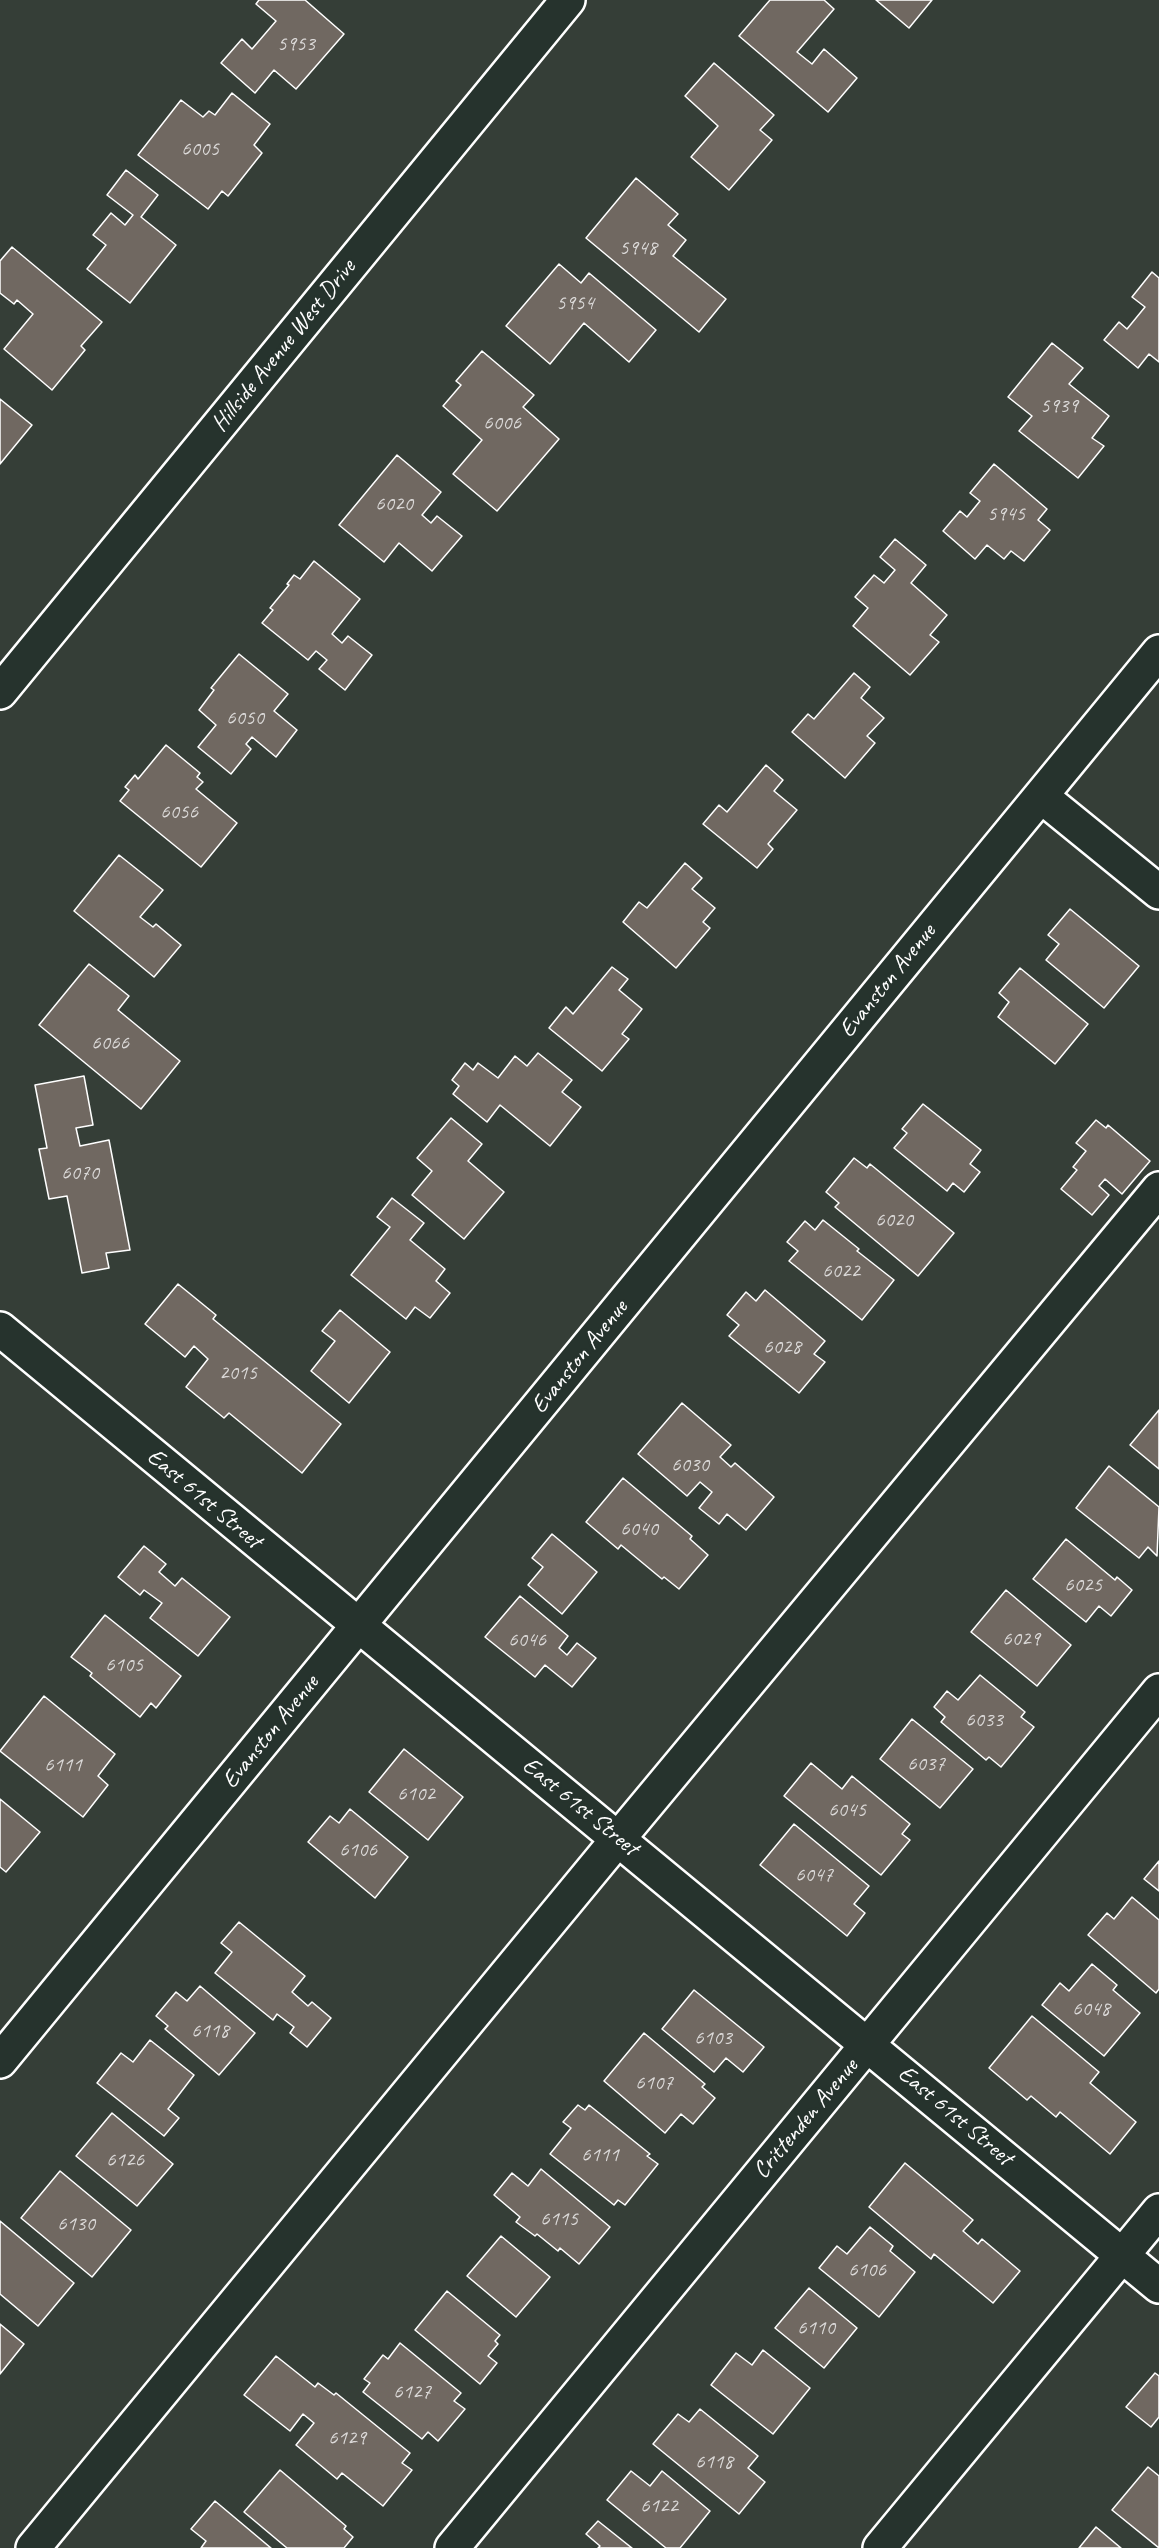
<!DOCTYPE html>
<html>
<head>
<meta charset="utf-8">
<style>
	body { margin:0 }
	canvas { display:block; background:#353e37 }
</style>
</head>
<body>
<canvas width="1159" height="2548"></canvas>
<script>
const c = document.querySelector('canvas').getContext('2d');
c.lineJoin = 'round';
function fillPath(path, color) { c.fillStyle = color; c.fill(path, 'evenodd'); }
function stroke(path, color, width, dash) { c.strokeStyle = color; c.lineWidth = width; c.lineCap = dash ? 'butt' : 'round'; c.setLineDash(dash || []); c.stroke(path); }
function write(font, color, halo, rows, align = 'center') {
  c.font = font + ' Caveat,sans-serif'; c.lineWidth = 5; c.setLineDash([]); c.textBaseline = 'middle'; c.strokeStyle = halo; c.fillStyle = color; for (const [text, x, y, turn = 0] of rows) {
    c.save(); c.translate(x, y); c.rotate((+turn || 0) * Math.PI / 180); c.textAlign = isNaN(turn) ? turn : align; if (halo) c.strokeText(text, 0, 0); c.fillText(text, 0, 0); c.restore();
  }
}
const building = new Path2D(`
	M259,0H305L344,34L296,89L274,70L255,93L221,63L242,39L252,49L276,21L256,4Z
	M770,0H824L834,9L797,52L812,64L824,49L857,78L828,112L739,36Z
	M876,0H932L909,28Z
	M714,63L774,115L760,130L772,140L729,190L691,157L718,126L685,96Z
	M232,93L270,124L254,145L262,153L228,196L222,191L208,209L138,155L181,100L203,117L209,111L215,115Z
	M126,170L158,195L141,217L176,245L130,303L87,269L106,245L93,235L111,213L125,225L133,215L107,195Z
	M636,178L678,214L668,225L686,240L673,256L726,299L699,332L586,238Z
	M12,247L102,322L81,346L85,350L52,390L4,349L33,314L17,300L14,304L0,293V261Z
	M559,264L581,283L589,273L656,330L629,362L584,323L550,364L506,326Z
	M1152,272L1159,278V362L1149,354L1138,368L1104,340L1119,322L1127,329L1145,307L1132,297Z
	M1052,343L1083,368L1069,384L1109,416L1092,438L1104,446L1078,478L1019,431L1032,416L1008,397Z
	M482,351L534,395L523,407L559,439L497,511L453,474L482,440L443,406L461,385L456,381Z
	M0,399L32,425L0,464Z
	M397,455L441,492L422,515L431,523L437,516L462,536L432,571L399,543L384,562L339,525Z
	M994,464L1047,509L1038,520L1050,530L1024,561L1011,551L1004,559L987,545L975,559L943,531L960,511L967,517L980,501L970,493Z
	M895,539L926,565L911,583L947,615L930,635L939,642L910,675L853,626L868,608L855,597L874,575L884,583L895,570L880,557Z
	M314,561L360,599L332,634L342,643L348,636L372,655L345,690L319,669L327,660L316,651L308,660L262,623L273,610L270,608L289,585L287,584L294,575L300,579Z
	M239,654L288,694L274,711L297,730L276,757L252,737L246,744L251,749L231,774L198,747L216,725L199,710L214,690L211,688Z
	M854,673L870,687L861,698L884,718L867,736L875,743L845,778L792,732L808,714L814,719Z
	M166,745L200,773L197,777L203,782L196,789L237,823L201,867L120,801L129,790L125,787L135,775L138,779Z
	M766,765L783,780L774,791L797,810L768,844L773,849L757,868L703,824L719,805L727,812Z
	M119,855L163,890L140,917L153,927L156,924L181,945L154,977L74,911Z
	M685,863L702,878L692,889L715,908L703,922L710,928L676,968L623,922L639,902L647,908Z
	M1070,909L1139,966L1104,1008L1046,960L1059,944L1048,935Z
	M89,964L129,996L118,1010L180,1061L141,1109L39,1025Z
	M612,967L628,979L619,990L642,1009L622,1034L629,1039L602,1071L549,1028L566,1007L573,1014Z
	M1020,968L1088,1024L1055,1064L998,1017L1009,1002L999,993Z
	M538,1053L572,1080L562,1092L581,1107L550,1146L500,1105L487,1122L453,1094L459,1086L452,1080L465,1063L473,1070L478,1063L498,1078L515,1056L527,1066Z
	M84,1076L93,1125L76,1128L80,1146L109,1140L130,1250L106,1253L109,1268L82,1273L67,1196L49,1199L39,1149L47,1148L35,1085Z
	M923,1104L981,1150L970,1164L980,1172L964,1192L953,1183L947,1191L894,1148L907,1133L902,1129Z
	M451,1118L482,1144L468,1161L504,1192L464,1239L412,1195L432,1171L417,1158Z
	M1096,1120L1106,1128L1108,1125L1150,1161L1122,1194L1105,1179L1099,1186L1109,1195L1092,1215L1061,1189L1077,1170L1073,1167L1086,1151L1076,1143Z
	M854,1158L867,1168L870,1164L954,1233L918,1276L835,1207L839,1203L826,1192Z
	M392,1198L424,1223L410,1240L445,1269L436,1281L450,1293L430,1318L415,1307L406,1319L351,1275L390,1227L377,1217Z
	M823,1220L859,1249L857,1251L894,1280L862,1320L789,1261L798,1251L787,1242L805,1221L815,1230Z
	M178,1284L216,1315L213,1319L341,1424L302,1473L229,1413L224,1418L186,1387L208,1359L194,1346L185,1357L145,1324Z
	M765,1290L825,1341L814,1354L825,1362L799,1393L729,1336L739,1325L727,1315L746,1292L756,1301Z
	M340,1310L390,1352L349,1403L311,1371L335,1341L322,1331Z
	M682,1403L731,1445L720,1457L731,1467L735,1463L774,1497L746,1530L727,1514L719,1524L699,1508L712,1492L700,1482L687,1496L638,1454Z
	M1159,1410V1469L1130,1445Z
	M1109,1466L1159,1507L1157,1556L1148,1547L1139,1558L1076,1508Z
	M623,1478L692,1536L690,1539L708,1555L679,1589L664,1577L662,1579L621,1545L618,1549L586,1522Z
	M552,1534L597,1572L562,1614L528,1585L543,1567L532,1558Z
	M1066,1539L1115,1580L1117,1577L1132,1590L1111,1616L1099,1606L1086,1622L1033,1579Z
	M144,1546L166,1564L159,1572L175,1586L182,1578L230,1617L198,1656L150,1618L162,1603L144,1590L140,1595L118,1577Z
	M1006,1590L1071,1645L1037,1686L971,1632Z
	M520,1596L568,1636L559,1648L567,1655L577,1643L596,1658L572,1687L545,1665L535,1677L485,1637Z
	M105,1615L181,1676L156,1708L151,1703L140,1717L90,1676L92,1673L71,1657Z
	M980,1675L1025,1712L1021,1717L1034,1727L1001,1767L989,1757L986,1760L941,1722L945,1717L934,1707L947,1691L958,1700Z
	M44,1696L115,1754L98,1776L108,1785L83,1817L0,1751Z
	M912,1719L973,1769L940,1808L880,1759Z
	M404,1749L463,1797L428,1840L369,1792Z
	M811,1763L842,1789L852,1776L910,1824L902,1834L910,1840L881,1875L784,1796Z
	M0,1799L40,1832L6,1872L0,1867Z
	M350,1809L408,1857L375,1898L308,1842L330,1816L339,1823Z
	M794,1824L869,1886L854,1904L865,1913L847,1936L760,1865Z
	M1159,1861V1891L1144,1879Z
	M1132,1897L1159,1920V1989L1156,1993L1088,1935L1107,1913L1114,1919Z
	M239,1922L305,1976L292,1992L308,2006L312,2002L331,2018L307,2047L290,2033L294,2027L277,2014L273,2020L215,1973L232,1952L221,1943Z
	M1092,1964L1117,1985L1113,1990L1140,2013L1104,2056L1042,2005L1060,1983L1069,1991Z
	M200,1986L255,2033L219,2075L165,2029L168,2026L156,2016L176,1992L187,2001Z
	M694,1990L764,2047L743,2072L726,2058L714,2072L662,2029Z
	M1032,2016L1099,2072L1090,2083L1136,2122L1110,2154L1060,2112L1056,2117L1031,2096L1027,2100L989,2068Z
	M644,2033L705,2084L702,2087L715,2098L693,2124L681,2114L665,2133L604,2081Z
	M150,2040L194,2075L168,2109L179,2118L164,2136L97,2083L121,2053L133,2062Z
	M578,2105L585,2110L589,2105L650,2154L647,2156L658,2164L625,2205L618,2200L614,2205L550,2154L571,2128L563,2122Z
	M112,2113L173,2164L137,2206L76,2156Z
	M905,2163L973,2220L963,2231L978,2244L982,2239L1020,2271L993,2303L934,2254L931,2259L869,2207Z
	M541,2169L610,2227L579,2264L560,2248L558,2251L537,2234L535,2236L516,2222L520,2217L494,2195L512,2173L528,2186Z
	M60,2171L131,2230L92,2277L21,2218Z
	M0,2221L74,2283L38,2326L0,2294Z
	M870,2227L893,2246L890,2251L915,2272L879,2317L819,2268L837,2246L847,2254Z
	M501,2236L550,2277L516,2317L467,2276Z
	M809,2288L857,2328L824,2368L775,2328Z
	M447,2291L500,2335L495,2341L498,2344L488,2356L497,2363L480,2384L415,2330Z
	M0,2324L24,2344L0,2374Z
	M400,2343L461,2393L454,2401L465,2409L438,2441L428,2432L422,2439L363,2392L370,2383L364,2379L383,2355L388,2359Z
	M763,2350L810,2388L773,2434L711,2385L736,2353L752,2365Z
	M276,2356L315,2387L318,2383L334,2395L336,2393L410,2453L402,2463L412,2470L383,2506L342,2473L337,2479L296,2445L314,2423L303,2414L290,2431L244,2395Z
	M1155,2373L1159,2376V2417L1151,2427L1126,2407Z
	M700,2409L758,2456L748,2468L765,2482L739,2514L653,2444L678,2414L689,2422Z
	M1148,2467L1159,2476V2548L1112,2510Z
	M280,2470L346,2526L344,2529L353,2537L344,2548H287L244,2512Z
	M631,2471L650,2486L662,2471L710,2511L680,2548H666L607,2500Z
	M215,2501L271,2548H201L206,2541L191,2529Z
	M598,2521L632,2548H598L600,2546L586,2534Z
	M1096,2527L1121,2548H1079Z`);
fillPath(building, '#706861');
stroke(building, '#fff', 1.5);
const minor = new Path2D(`
	M0,692L568,0
	M1041,796L1159,892
	M0,1329L1159,2286
	M0,2061L1159,652
	M33,2548L618,1839L1159,1189
	M452,2548L1159,1691
	M880,2548L1159,2211`);
stroke(minor, '#fff', 38);
stroke(minor, '#26332d', 33);
write('21px', '#dbd9d8', null, [
	["5953",296,44],
	["6005",200,149],
	["5948",638,248],
	["5954",575,303],
	["5939",1059,406],
	["6006",502,423],
	["6020",394,504],
	["5945",1006,514],
	["6050",245,718],
	["6056",179,812],
	["6066",110,1043],
	["6070",80,1173],
	["6020",894,1220],
	["6022",841,1271],
	["6028",782,1347],
	["2015",238,1373],
	["6030",690,1465],
	["6040",639,1529],
	["6025",1083,1585],
	["6029",1021,1639],
	["6046",527,1640],
	["6105",124,1665],
	["6033",984,1720],
	["6037",926,1764],
	["6111",63,1765],
	["6102",416,1794],
	["6045",847,1810],
	["6106",358,1850],
	["6047",814,1875],
	["6048",1091,2009],
	["6118",210,2031],
	["6103",713,2038],
	["6107",654,2083],
	["6111",600,2155],
	["6126",125,2160],
	["6115",559,2219],
	["6130",76,2224],
	["6106",867,2270],
	["6110",816,2328],
	["6127",412,2392],
	["6129",347,2438],
	["6118",714,2462],
	["6122",659,2506]
]);
write('24px', '#fff', '#26332d', [
	["Hillside Avenue West Drive",284,346,-51],
	["Evanston Avenue",888,981,-51],
	["Evanston Avenue",580,1357,-51],
	["East 61st Street",204,1499,40],
	["Evanston Avenue",271,1732,-51],
	["East 61st Street",580,1807,39],
	["East 61st Street",955,2116,40],
	["Crittenden Avenue",806,2119,-50]
]);
</script>
</body>
</html>
